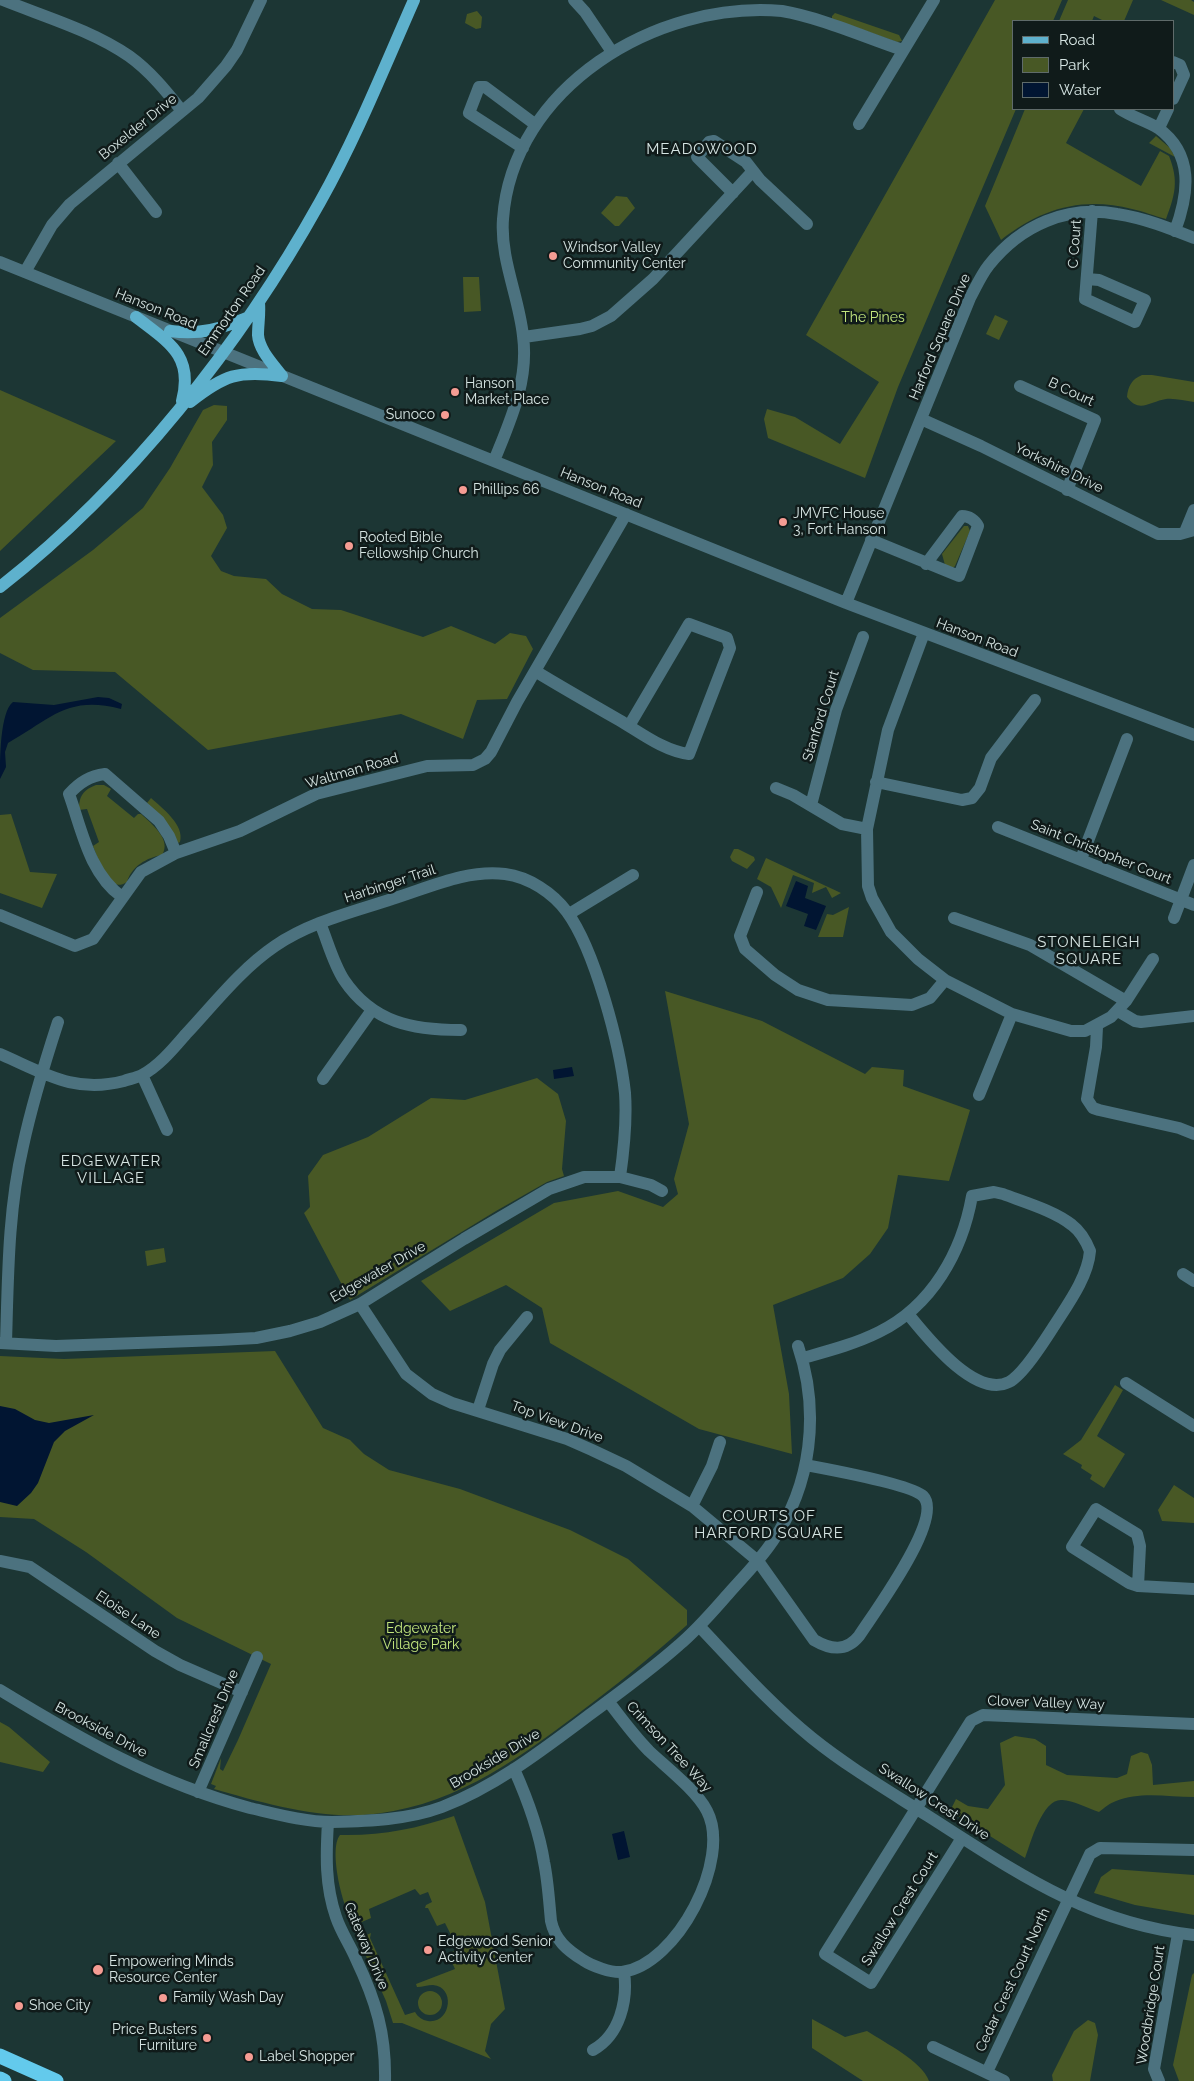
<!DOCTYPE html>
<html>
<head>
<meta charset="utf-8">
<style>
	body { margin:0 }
	#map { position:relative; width:1194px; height:2081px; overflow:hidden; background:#1c3634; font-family:Raleway,sans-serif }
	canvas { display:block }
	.legend { position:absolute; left:1012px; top:20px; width:162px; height:90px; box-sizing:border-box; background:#101b1a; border:1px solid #5f6b6a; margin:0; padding:6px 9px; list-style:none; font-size:15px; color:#d5e4e2 }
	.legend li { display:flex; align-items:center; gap:10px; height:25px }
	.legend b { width:25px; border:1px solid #5f6b6a }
</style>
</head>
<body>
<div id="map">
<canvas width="1194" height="2081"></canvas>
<ul class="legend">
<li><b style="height:6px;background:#5eb1cd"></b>Road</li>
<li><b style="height:14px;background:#485825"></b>Park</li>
<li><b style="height:14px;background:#011532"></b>Water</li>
</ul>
</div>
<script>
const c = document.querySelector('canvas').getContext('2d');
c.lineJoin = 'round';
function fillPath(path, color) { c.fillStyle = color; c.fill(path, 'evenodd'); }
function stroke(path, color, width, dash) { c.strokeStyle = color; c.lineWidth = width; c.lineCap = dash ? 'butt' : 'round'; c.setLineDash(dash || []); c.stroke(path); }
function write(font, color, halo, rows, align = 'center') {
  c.font = font + ' Raleway,sans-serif'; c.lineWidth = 5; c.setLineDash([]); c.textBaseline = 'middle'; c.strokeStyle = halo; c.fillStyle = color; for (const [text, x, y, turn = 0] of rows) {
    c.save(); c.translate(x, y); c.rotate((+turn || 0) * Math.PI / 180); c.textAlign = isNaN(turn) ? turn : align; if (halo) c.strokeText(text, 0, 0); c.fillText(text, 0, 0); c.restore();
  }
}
fillPath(new Path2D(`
	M995,0H1062L1053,21H1013V109H1016L898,387L865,478L768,438L764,419L767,409L795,417L840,444L879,382L806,335Z
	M1068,0H1133L1124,21H1104L1094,16L1092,21H1059Z
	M1161,0H1191L1194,2V15Z
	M477,11L482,17L481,28L476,29L465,23L467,14Z
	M835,13L899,35L902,41L897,42L832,19V16Z
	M1025,109H1084L1066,143L1141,186L1160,151L1169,156C1179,181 1175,195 1166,219C1154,216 1143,211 1132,209C1082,196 1040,209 1001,240L985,206Z
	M1156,136L1170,148L1175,157L1149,143Z
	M616,196L627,197L635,208L619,226H615L601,213Z
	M463,277H479L481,311L464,312Z
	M995,315L1008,321L999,340L986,334Z
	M1142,375H1152L1194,382V402C1185,401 1175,398 1166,399C1151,401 1139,414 1127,397C1128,386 1132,379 1142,375Z
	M0,390L116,441L0,551Z
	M214,405L227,406V420L212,442L213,465L202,487L223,515L227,528L211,556L221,571L234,576L266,579L282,594L312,609L341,610L423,637L451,626L495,644L510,633L526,636L533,649L507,699L477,700L463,739L401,714L208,750L115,672L33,670L0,653V618L93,550L143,508L170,468L203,410Z
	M964,526H968L970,531L955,566L953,568L945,565L942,554Z
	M96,785H104L111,789L107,796L134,818L138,814H141C152,824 172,840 162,855C146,858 132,866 127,882C107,895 99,860 93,846L99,842L87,809L79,810C79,796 83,790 96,785Z
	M151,798C162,808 185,825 180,842L178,843L147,803Z
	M11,814L30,872L57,874L42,908L0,893V815Z
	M734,849H738L754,857L755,860L747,869L732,861L730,857Z
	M766,858L841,893L832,898L826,887L812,893L814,883L793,875L781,908L771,887L757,879Z
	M849,907L843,937H818L827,914L833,915Z
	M665,991L762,1021L865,1074L872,1067L904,1070L903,1086L970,1110L949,1181L898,1175L888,1228L870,1254L843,1278L773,1305L789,1394L792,1454L699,1429L550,1343L542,1308L506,1285L450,1311L421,1281L554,1203L618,1191L663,1207L678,1194L674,1179L689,1124Z
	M537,1078L558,1094L566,1121L562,1169L564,1176L547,1182L496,1211L350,1300L304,1213L310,1207L308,1176L323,1155L368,1137L431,1098L465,1100Z
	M164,1248L166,1262L147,1266L145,1251Z
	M275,1351L323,1428L350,1440L364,1454L389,1470L460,1489L570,1530L628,1559L687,1610V1625C651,1657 614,1687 575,1716C510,1765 447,1809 363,1815C316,1818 259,1802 214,1789L216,1786L211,1784L221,1758L220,1769L223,1771L238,1740L271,1664L177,1618L86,1552L34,1519L0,1517V1356L64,1359Z
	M1115,1385L1123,1390L1097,1436L1125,1454L1104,1488L1090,1479L1092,1475L1081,1468L1082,1465L1063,1454L1081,1440Z
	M1174,1485L1194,1498V1523L1162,1521L1158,1510Z
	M0,1722L9,1727L50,1762L43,1772L0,1762Z
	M1015,1736L1035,1739L1046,1746V1765L1067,1775L1117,1778L1127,1774L1131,1756L1141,1752L1148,1754L1152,1765L1153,1785L1194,1781V1797C1169,1797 1140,1791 1116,1801C1110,1803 1104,1808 1099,1812C1090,1809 1070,1799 1061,1800C1042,1800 1031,1842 1025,1858L950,1811L956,1799L968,1806L988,1809L1005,1785L1000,1743Z
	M454,1816L485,1902L505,2009L491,2024L485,2051L491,2059L402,2023H393L386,2001L361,1945L360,1938L371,1933L370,1938L405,2015L415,2012C418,2017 422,2020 428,2021C451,2024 456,1987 433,1985C428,1985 422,1987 417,1987L416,1984L455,1969L448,1954L458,1949L445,1923L437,1926L428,1908H425L426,1905L432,1902L428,1892L420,1895L415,1889L369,1909L371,1918L355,1925C343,1912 328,1849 340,1835C381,1836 415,1829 454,1816Z
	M1112,1869L1194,1875V1915L1135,1905L1094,1893L1101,1877Z
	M1194,1973V2081H1179L1173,2065L1192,1975Z
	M418 2003a12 12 0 1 1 24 0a12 12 0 1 1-24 0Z
	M812,2019L845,2037L867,2031C885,2043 922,2061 929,2081H863L812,2048Z
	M1088,2020L1095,2023L1098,2035L1090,2081H1053L1052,2075L1074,2031Z`), '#485825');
fillPath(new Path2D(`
	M98,697L109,698L122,704L121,709C67,695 51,719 8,743L5,752L6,767L0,779C0,759 0,712 13,702L54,705Z
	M796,881L808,886L805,898L826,906L816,930L804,926L808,914L786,906Z
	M572,1067L574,1076L554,1079L553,1070Z
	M0,1406L15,1409L35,1420L49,1423L94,1415L65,1431L54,1442L38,1483L31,1493L17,1506L0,1502Z
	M624,1831L630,1857L618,1860L612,1834Z`), '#011532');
stroke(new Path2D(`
	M3,0C45,17 91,30 129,56C150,71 166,91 182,111
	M574,0L585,12L610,49
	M1173,62L1180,65L1184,75L1173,99
	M1120,109C1132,117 1146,121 1158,128C1194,154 1189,193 1175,231
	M859,124L934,0
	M1159,128L1168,109
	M523,148L469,113L479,87H485L536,125
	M118,163L156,212
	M733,193L697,157L709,142L714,141L746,162L760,180L807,224
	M0,262L846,603L1194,735
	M25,272L52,225L70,204L198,98L226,66L237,50L261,0
	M1087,279L1099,280L1145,300L1135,322L1085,299L1092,211
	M524,337L580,329L592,326L611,316L653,279L752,172
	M1020,386L1095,420L1067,490
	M921,419L981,446L1158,534H1180L1194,530
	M494,461C510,421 529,381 523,336C519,297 500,259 503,219C512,88 656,0 782,11C822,18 864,37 903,50
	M1185,532L1194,510
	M871,540L959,576L978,526C975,520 969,516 962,516L926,564
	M846,603L970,298C976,287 981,275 989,265C1021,225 1067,205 1117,214C1144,218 1169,228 1194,238
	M924,633L888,730L867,829L868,886L872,898L891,932L918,959L945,980L1012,1014L1071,1031H1085L1111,1017L1126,1001L1153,959
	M535,671C563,688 591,704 619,720C641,733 664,751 689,754L730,648L727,638L689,624L629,726
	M876,782L962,800L972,798L980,788L991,758L1035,700
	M776,788L793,795L842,824L867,829
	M811,805L836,710L863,637
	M998,827L1194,905
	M1081,859L1127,739
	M757,892L740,936L745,949L775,975L798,990L828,1000L912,1005L930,998L945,980
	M122,897C89,873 82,830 69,794C80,782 90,776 105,774L159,821L169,836L176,853
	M569,914L633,875
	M0,915L75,946L93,939L141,872L176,853L240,831L316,794L427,766L473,765L485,759L491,752L517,702L626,514
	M954,918L1030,945L1126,1001
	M1174,918L1194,865
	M320,923C328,942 333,963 344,980C373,1023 413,1030 461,1030
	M1118,1011L1135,1021L1141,1022L1194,1016
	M1097,1027L1096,1047L1087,1099L1093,1108L1099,1110L1179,1128L1194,1134
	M0,1054C44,1073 74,1094 124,1081C129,1079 136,1078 142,1075C159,1066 173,1049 186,1034C214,1004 241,969 275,946C310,922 353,912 392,899C428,888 467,869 505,874C529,877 553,893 567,912C595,950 620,1046 625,1093C627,1121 624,1149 620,1177
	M142,1075L167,1130
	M323,1079L372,1010
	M979,1095L1012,1014
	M1183,1274L1194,1281
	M360,1304L406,1374L432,1394L452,1403L567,1439L592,1450L626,1466L692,1506L758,1561L814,1640C831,1650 846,1652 859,1636C873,1614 945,1518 923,1496C911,1484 827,1469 806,1465
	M0,1343L56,1346L219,1340L256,1338L290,1331L320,1322L360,1304L464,1239L549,1189L584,1177H620L651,1185L662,1191
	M6,1343C8,1278 8,1210 23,1146C32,1104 45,1062 58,1022
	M803,1358C828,1351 855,1344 879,1332C932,1306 962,1252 972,1196L994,1192L1003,1194C1024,1202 1055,1211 1072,1225C1080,1231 1086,1241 1090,1251C1088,1277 1068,1304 1054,1326C1045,1340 1023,1375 1009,1382C975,1399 927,1337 908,1314
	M1126,1383L1194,1426
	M478,1410L493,1364L500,1350L527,1317
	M692,1506L712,1466L720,1442
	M0,1561L30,1567L155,1651L180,1665L242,1692
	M1138,1586L1140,1546L1137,1534L1096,1509L1072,1547L1129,1583L1138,1586L1194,1589
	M699,1626C735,1664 771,1705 812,1738C848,1767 889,1791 928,1816C1016,1872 1087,1923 1194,1935
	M0,1690C82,1740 157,1783 250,1808C276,1814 305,1822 332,1822C369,1821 407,1820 442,1807C497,1786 545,1748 592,1713C622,1691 652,1669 679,1645C698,1629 713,1611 729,1593C744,1576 760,1560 772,1542C812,1485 820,1411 798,1346
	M514,1769C527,1798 539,1830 544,1862C548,1881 549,1901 551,1921C555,1940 567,1950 583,1960C592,1966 611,1973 622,1972C677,1965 732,1859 707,1811C697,1791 666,1767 649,1751C634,1736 621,1718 608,1701
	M198,1792L257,1657
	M328,1822C326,1855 325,1885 336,1917C341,1932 350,1945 356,1959C376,2001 386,2034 385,2081
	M962,1838L871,1983L825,1954L971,1721L983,1715L1194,1724
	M933,2047L1004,2081
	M593,2050C620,2035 628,2000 624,1972
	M987,2072L1090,1854L1100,1848L1194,1850
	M1159,2081L1154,2069L1178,1934`), '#4c727f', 12);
stroke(new Path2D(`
	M259,303C260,315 258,324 258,335C259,350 273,364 282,376
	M136,317C168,342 194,355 182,401
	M170,331C202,335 220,329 249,317
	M190,402C224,375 238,370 282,376
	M0,587C129,486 241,344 320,202C356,138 384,68 414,0`), '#5eb1cd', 12);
stroke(new Path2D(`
	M0,2056L56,2081
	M0,2079L4,2081`), '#63caec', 15);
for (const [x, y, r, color] of [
	[553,256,5,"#f59c93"],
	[455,392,5,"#f59c93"],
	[445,415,5,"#f59c93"],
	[463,490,5,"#f59c93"],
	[783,522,5,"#f59c93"],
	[349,546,5,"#f59c93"],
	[428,1950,5,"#f59c93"],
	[98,1970,6,"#f59c93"],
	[163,1998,5,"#f59c93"],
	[19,2006,5,"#f59c93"],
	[207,2038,5,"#f59c93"],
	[249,2057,5,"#f59c93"]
]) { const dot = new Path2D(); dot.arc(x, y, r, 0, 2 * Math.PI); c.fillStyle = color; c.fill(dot); stroke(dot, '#101b1a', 2); }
write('14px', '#d5e4e2', '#101b1a', [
	["Boxelder Drive",138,127,-39],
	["C Court",1075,244,-86],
	["Hanson Road",156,309,22],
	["Emmorton Road",232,311,-55],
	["Harford Square Drive",940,337,-67],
	["B Court",1071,392,25],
	["Yorkshire Drive",1059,468,26],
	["Hanson Road",601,488,22],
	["Hanson Road",977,638,21],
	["Stanford Court",821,716,-73],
	["Waltman Road",352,771,-16],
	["Saint Christopher Court",1101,852,22],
	["Harbinger Trail",390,884,-18],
	["Edgewater Drive",378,1272,-30],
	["Top View Drive",557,1422,20],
	["Eloise Lane",128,1615,34],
	["Clover Valley Way",1046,1703,2],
	["Smallcrest Drive",214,1719,-67],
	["Brookside Drive",101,1730,28],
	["Crimson Tree Way",669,1747,47],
	["Brookside Drive",495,1759,-31],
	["Swallow Crest Drive",934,1802,33],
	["Swallow Crest Court",900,1909,-58],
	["Gateway Drive",366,1946,67],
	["Cedar Crest Court North",1013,1980,-65],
	["Woodbridge Court",1151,2005,-81]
]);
write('14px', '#d5e4e2', '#101b1a', [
	["Windsor Valley",563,248],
	["Community Center",563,264],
	["Hanson",465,384],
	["Market Place",465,400],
	["Sunoco",435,415,"right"],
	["Phillips 66",473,490],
	["JMVFC House",793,514],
	["3, Fort Hanson",793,530],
	["Rooted Bible",359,538],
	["Fellowship Church",359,554],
	["Edgewood Senior",438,1942],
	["Activity Center",438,1958],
	["Empowering Minds",109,1962],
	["Resource Center",109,1978],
	["Family Wash Day",173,1998],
	["Shoe City",29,2006],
	["Price Busters",197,2030,"right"],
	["Furniture",197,2046,"right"],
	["Label Shopper",259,2057]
], 'left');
write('14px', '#c4e77e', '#101b1a', [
	["The Pines",873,318],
	["Edgewater",421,1629],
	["Village Park",421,1645]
]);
c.letterSpacing = '1px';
write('15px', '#d5e4e2', '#101b1a', [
	["MEADOWOOD",702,149],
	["STONELEIGH",1089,942],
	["SQUARE",1089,959],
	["EDGEWATER",111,1161],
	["VILLAGE",111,1178],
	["COURTS OF",769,1516],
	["HARFORD SQUARE",769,1533]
]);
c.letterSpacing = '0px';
</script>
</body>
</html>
